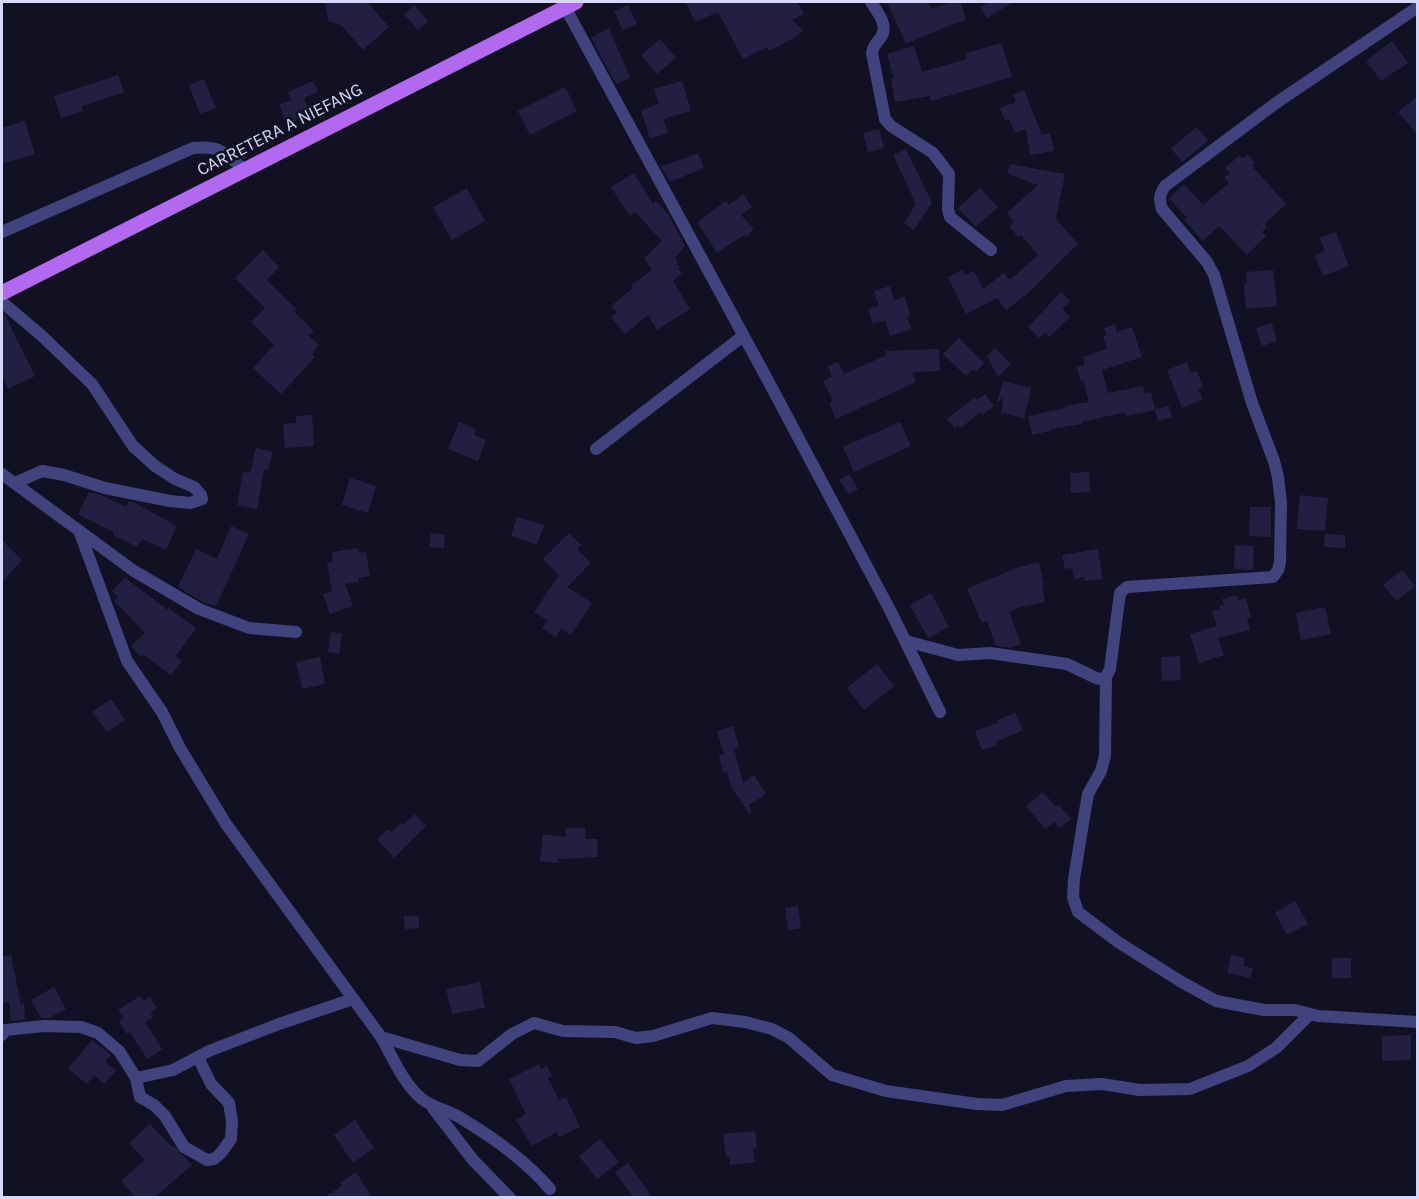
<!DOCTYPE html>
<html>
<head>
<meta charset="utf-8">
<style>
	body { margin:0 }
	#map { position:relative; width:1419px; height:1199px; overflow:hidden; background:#121123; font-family:Karla,sans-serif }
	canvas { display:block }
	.frame { position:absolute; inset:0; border:3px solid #d8d7fb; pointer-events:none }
</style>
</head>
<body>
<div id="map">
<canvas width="1419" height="1199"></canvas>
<div class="frame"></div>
</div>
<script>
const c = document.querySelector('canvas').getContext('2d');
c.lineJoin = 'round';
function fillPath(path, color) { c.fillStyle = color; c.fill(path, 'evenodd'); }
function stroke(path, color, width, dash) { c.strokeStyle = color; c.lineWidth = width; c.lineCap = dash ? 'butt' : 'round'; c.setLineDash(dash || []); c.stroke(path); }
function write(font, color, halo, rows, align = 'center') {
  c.font = font + ' Karla,sans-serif'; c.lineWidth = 5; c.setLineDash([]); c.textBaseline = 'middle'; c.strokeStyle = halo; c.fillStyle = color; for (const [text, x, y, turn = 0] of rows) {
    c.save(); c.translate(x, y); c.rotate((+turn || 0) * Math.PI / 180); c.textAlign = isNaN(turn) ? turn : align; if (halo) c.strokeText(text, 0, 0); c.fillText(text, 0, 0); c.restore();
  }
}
fillPath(new Path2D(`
	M325,2H367L389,27L363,50L341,25L328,21Z
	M686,2H797L804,14L792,20L803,30L797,36L769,51L767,47L743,59L718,12L695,22Z
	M887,2H928L931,8L955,2L956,4L961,3L966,20L945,27L906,44Z
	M989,2H1013L987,18L980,7Z
	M414,5L428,21L418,30L404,14Z
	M628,5L637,24L623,30L614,11Z
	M609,28L630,78L616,84L591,38Z
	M660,39L676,58L657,74L641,55Z
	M1392,41L1408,63L1381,81L1366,61Z
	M1001,43L1012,77L931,101L929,96L895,102L891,79H894L887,54L914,46L922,72L967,59L966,53Z
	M118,75L124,92L82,106L83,111L61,118L54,96Z
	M204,79L216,108L200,114L189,85Z
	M313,81L318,92L304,98L311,113L287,123L279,105L291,100L288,92Z
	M682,81L691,111L663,119L668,133L650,139L641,110L659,104L654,89Z
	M565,87L577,111L530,135L518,111Z
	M1024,90L1042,135L1050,133L1054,151L1030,155L1026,129L1015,133L1009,119L1005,121L1000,108L1016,102L1013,95Z
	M1418,96V135L1398,112Z
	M25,121L35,154L2,164V128Z
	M1197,127L1208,141L1182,162L1171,148Z
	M879,129L884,148L868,152L863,133Z
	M906,149L932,203L914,230L904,223L916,204L893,155Z
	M698,153L704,168L670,182L661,167Z
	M1240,155L1242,158L1248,155L1255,163L1252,166L1286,204L1266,222L1265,225L1267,227L1262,232L1266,236L1247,255L1219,226L1203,241L1184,220L1187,218L1169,198L1184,184L1203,205L1229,183L1224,178L1230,173L1225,168Z
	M1010,164L1065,174L1056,219L1078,244L1027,294L1006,310L997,298L966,314L948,277L963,270L965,275L974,271L983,289L1004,273L1010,280L1038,255L1021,235L1018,237L1009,226L1014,222L1007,213L1038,185L1007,174Z
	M634,173L653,204L656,201L669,215L683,242L685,246L675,258L678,261L676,263L680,267L678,269L682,273L673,281L690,309L657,330L648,315L625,334L611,317L617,313L611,306L633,288L631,285L652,270L644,258L662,241L635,212L630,216L611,187Z
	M467,188L485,221L452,240L433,207Z
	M980,188L998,207L976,227L958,208Z
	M743,194L752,207L741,215L754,229L746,237L744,235L717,253L697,222L726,201L729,205Z
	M1336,232L1349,266L1323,276L1315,256L1325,251L1320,238Z
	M263,250L279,267L267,280L296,309L294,312L314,331L309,336L319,345L312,354L315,357L281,394L253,368L274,345L251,322L265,308L235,278Z
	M1273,270L1277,306L1246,309L1244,283H1247L1246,272Z
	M890,286L894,300L905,297L910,315L907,317L911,329L890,336L885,320L873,324L868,309L879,306L874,291Z
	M1061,292L1070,301L1062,309L1070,317L1049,337L1045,333L1039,338L1028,327Z
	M2,312L5,315L35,376L8,389L2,376Z
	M1272,323L1277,341L1262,346L1256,328Z
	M1115,324L1117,332L1132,327L1142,357L1102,370L1108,393L1143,386L1144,393L1151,392L1155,409L1169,406L1172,417L1158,421L1155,410L1126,416L1125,412L1082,422V424L1050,429V431L1032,435L1028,416L1065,408V406L1089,402L1083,380H1080L1077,367L1085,365L1083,357L1107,349L1103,336L1107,335L1104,328Z
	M959,338L984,363L976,372L973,369L966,376L943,354Z
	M995,348L1011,364L998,377L987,356Z
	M939,349L940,371L912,372L916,382L836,419L829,403L833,401L823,381L832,377L828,366L838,362L844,374L887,355L885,351Z
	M1187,362L1191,373L1197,371L1203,387L1198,389L1203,399L1182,408L1167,370Z
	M1003,381L1031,388L1024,418L1001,413L1004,397L997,403Z
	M985,394L994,406L982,415L980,412L961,428L958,425L955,428L947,419L975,397L977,400Z
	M312,415L314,446L285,448L283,424L296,423V416Z
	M459,422L476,429L474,435L486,440L478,461L448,449Z
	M900,422L911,446L854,472L843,447Z
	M256,448L273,452L268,470L264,469L257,509L237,505L243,472L250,473Z
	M1089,472L1090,492L1071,493L1070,473Z
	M849,474L858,489L848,494L839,480Z
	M350,478L376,486L368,513L342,505Z
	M89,492L104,496L126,507L129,501L133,502L177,526L166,550L142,539L137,547L113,535L114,532L78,514Z
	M1300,495L1328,498L1325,531L1297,529Z
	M1250,507H1271V537L1249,536Z
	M517,517L544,525L537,545L511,536Z
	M231,526L249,534L216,606L203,602L178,587L196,549L217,559Z
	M431,533L445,535L444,548L429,547Z
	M569,533L581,545L577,549L591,563L567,587L592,603L571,635L561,628L556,637L542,628L547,620L534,612L559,575L543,559Z
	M1325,534L1345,535V548L1324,547Z
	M2,540L22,560L2,582Z
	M1235,545L1254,546L1253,570L1234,569Z
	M358,548L359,553L366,552L370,576L358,578L359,582L345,584L353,606L330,614L323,594L332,591L327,563L333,562L332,552Z
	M1098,549L1103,579L1085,581L1084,577L1074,579L1072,568L1065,569L1062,555Z
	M1039,562L1044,586H1042L1045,602L1021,607L1009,612L1021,644L1011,648L996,646L987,621L982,623L967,589L1016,568Z
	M1402,570L1415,586L1396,601L1383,585Z
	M125,578L168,610V608L196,628L176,656L182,661L171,675L143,654L141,657L131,646L145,633L114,601L118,597L112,591Z
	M931,593L949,627L928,638L910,605Z
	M1237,595L1238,600L1246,598L1251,617L1247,618L1250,630L1218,638L1224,655L1199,663L1190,634L1217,626L1212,611L1220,609L1219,606L1224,605L1222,599Z
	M1325,607L1331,634L1301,640L1296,613Z
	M331,632L342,634L339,654L328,652Z
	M1180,656L1181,680L1162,681L1161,657Z
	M320,657L325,684L302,689L296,662Z
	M877,664L894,686L864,710L847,688Z
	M111,699L125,720L107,732L92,712Z
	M1015,713L1023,730L996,742L997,745L982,750L975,731L998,723L997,720Z
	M733,726L739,747L734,749L743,783L754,775L766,794L749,805L751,812L749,813L732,788L727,772L723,773L719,756L724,754L717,731Z
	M1043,792L1056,807L1059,805L1071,819L1059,828L1054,822L1045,829L1026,806Z
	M415,814L426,826L394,858L377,839L388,829L391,832L401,823L403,825Z
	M565,828H585L586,839H597L598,857L558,859V863L540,861L543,834L566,837Z
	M1295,901L1308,924L1287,935L1275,913Z
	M798,906L801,928L788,930L785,908Z
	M404,916H419V928L405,929Z
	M11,955L21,1005L24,1003L25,1020L11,1021L9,1002L2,1003V957Z
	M1231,955L1245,958L1243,966L1253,968L1250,978L1227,973Z
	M1332,958H1351V978H1332Z
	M480,982L485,1008L452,1014L446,989Z
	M54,987L66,1009L49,1018H41L31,1000Z
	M140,996L144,1001L150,997L157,1008L150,1013L153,1017L145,1022L162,1049L147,1059L130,1032L127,1034L119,1021L124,1018L118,1010Z
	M1411,1035V1060L1382,1061V1036Z
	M92,1040L111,1055L105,1062L116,1071L104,1084L94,1075L87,1084L68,1069Z
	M539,1064L541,1069L547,1066L552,1076L548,1078L559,1100L566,1097L580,1127L559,1137L557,1132L532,1146L516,1120L526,1114L509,1079Z
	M355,1120L374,1148L353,1163L334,1135Z
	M150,1124L172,1147L174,1146L192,1165L155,1197H135L121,1181L145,1160L129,1143Z
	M755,1131L757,1148L753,1149L755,1162L730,1165L729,1157H726L723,1134Z
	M600,1139L619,1162L597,1179L579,1156Z
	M628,1163L652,1197H633L615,1172Z
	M356,1172L372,1197H325L342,1186L340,1183Z`), '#231f43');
stroke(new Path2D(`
	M871,2C877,11 889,26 881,37C877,43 873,45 872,53L885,119L891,126L933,153L949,174L948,209L950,217L991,250
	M565,7L765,375L890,610L940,712
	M1418,7L1276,103L1165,186C1159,195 1159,200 1162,209L1207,262L1214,275L1252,403L1274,461L1278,477L1281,503L1280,563L1278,570L1273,577L1127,587L1120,593L1110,669L1106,677L1105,756L1101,771L1088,794L1084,817L1074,879L1073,897L1078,912L1118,942L1180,981L1216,1001L1264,1010H1295L1318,1016L1418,1022
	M2,232L193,148C221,145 224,153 245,170
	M2,302L42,336L92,384L133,446L155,466L175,479L194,487L201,495L202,499L190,503L170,501L105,488L64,475L42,471L15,483
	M596,449L743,336
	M2,474L134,571L199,609L249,628L296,632
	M80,533L127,661L162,712L180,748L226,824L381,1037C394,1059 402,1082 422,1099C434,1108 447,1110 459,1117C491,1136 526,1161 550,1189
	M906,641L958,655L990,653L1067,664L1096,678L1101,679L1106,677
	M2,1035L5,1030L44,1026L81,1027L98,1033L119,1051L136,1078L173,1070L209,1051L279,1024L353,999
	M381,1037L460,1060L478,1061L512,1034L534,1023L563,1031L615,1032L636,1038L653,1036L712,1018L745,1022L772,1029L789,1038L832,1075L886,1091L977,1104L1002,1105L1066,1086L1102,1084L1140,1090L1190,1089L1248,1066L1276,1048L1310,1014
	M136,1078L140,1097L154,1105L165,1116L184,1147L207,1160L214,1159L221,1153L231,1139L232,1121L229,1103L211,1084L198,1057
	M433,1108L473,1160L510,1198`), '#40437e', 12);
stroke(new Path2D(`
	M2,293L576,2`), '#b269f0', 15);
write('18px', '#d8d7fb', '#121123', [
	["CARRETERA A NIEFANG",280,130,-27]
]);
</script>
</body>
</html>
